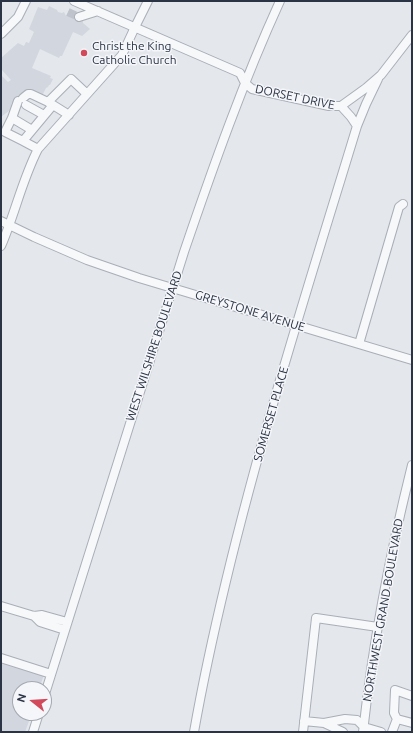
<!DOCTYPE html>
<html>
<head>
<meta charset="utf-8">
<style>
	body { margin:0 }
	#map { position:relative; width:413px; height:733px; overflow:hidden; background:#e4e7ec; font-family:Ubuntu,sans-serif }
	canvas { display:block }
	.frame { position:absolute; inset:0; border:2px solid #2b3445; pointer-events:none }
	.north { position:absolute; left:12px; top:681px; width:40px; height:40px; box-sizing:border-box; background:#f4f6f9; border:1px solid #a4a8b1; border-radius:50%; rotate:287deg; font-size:11px; font-weight:700; line-height:16px; text-align:center; color:#2b3445 }
	.north::after { content:''; display:block; margin:auto; width:14px; height:18px; background:#d1495b; clip-path:polygon(50% 0,100% 100%,50% 72%,0 100%) }
</style>
</head>
<body>
<div id="map">
<canvas width="413" height="733"></canvas>
<div class="frame"></div>
<div class="north">N</div>
</div>
<script>
const c = document.querySelector('canvas').getContext('2d');
c.lineJoin = 'round';
function fillPath(path, color) { c.fillStyle = color; c.fill(path, 'evenodd'); }
function stroke(path, color, width, dash) { c.strokeStyle = color; c.lineWidth = width; c.lineCap = dash ? 'butt' : 'round'; c.setLineDash(dash || []); c.stroke(path); }
function write(font, color, halo, rows, align = 'center') {
  c.font = font + ' Ubuntu,sans-serif'; c.lineWidth = 3; c.setLineDash([]); c.textBaseline = 'middle'; c.strokeStyle = halo; c.fillStyle = color; for (const [text, x, y, turn = 0] of rows) {
    c.save(); c.translate(x, y); c.rotate((+turn || 0) * Math.PI / 180); c.textAlign = isNaN(turn) ? turn : align; if (halo) c.strokeText(text, 0, 0); c.fillText(text, 0, 0); c.restore();
  }
}
fillPath(new Path2D(`
	M49,6L57,10L58,12L62,13L64,12L66,16L70,9L81,14L78,21L83,20V23L90,29L82,36L73,32L62,56H60L59,58L40,49L32,68L51,76L50,78L53,79L50,85H49L48,87L46,88L42,96L28,90L22,95L26,100L21,105L16,100L11,104L14,107L1,117V75L8,82L11,80L1,69V58L18,43L24,46L26,42L29,43L34,32L29,29L38,7L47,10Z
	M1,656L46,669L39,689H20V713H32L25,732H1Z`), '#d2d6de');
stroke(new Path2D(`
	M68,12L79,17`), '#bfc3cb', 8, [8, 4]);
const minor = new Path2D(`
	M74,1L240,73L245,83L252,89L329,106H341L366,88L381,75L412,35
	M79,17L98,11
	M1,34L18,17L26,1
	M23,98L28,94H31L48,102
	M26,105L44,115
	M53,105L48,102L71,79L87,94
	M12,118L18,101
	M357,126L366,104L378,79
	M23,141L5,132L12,118L32,130
	M38,149L23,141L53,105L69,115
	M1,221L34,237L87,260L139,278L412,360
	M1,246C15,214 22,180 38,149L122,55L135,27L148,1
	M359,344L399,207L403,204
	M1,606L34,616L42,615L67,622
	M34,616L40,622L65,630
	M1,658L51,674
	M44,697L184,252C213,167 243,82 280,1
	M397,719L394,713L395,690L412,696
	M304,721L324,723
	M364,727L381,732
	M33,732L39,713
	M194,732C203,681 214,631 226,581C263,427 311,277 357,126L351,117L341,106
	M303,732L316,618L378,627
	M343,732L324,723L345,719L357,720L364,727
	M363,732C373,642 390,553 412,465
	M392,732L397,719L412,723`);
stroke(minor, '#a9aeb7', 10);
stroke(minor, '#f7f8fa', 8);
for (const [x, y, r, color] of [
	[84,53,4,"#d1495b"]
]) { const dot = new Path2D(); dot.arc(x, y, r, 0, 2 * Math.PI); c.fillStyle = color; c.fill(dot); stroke(dot, '#f4f6f9', 1.5); }
write('12px', '#2b3445', '#f4f6f9', [
	["Christ the King",92,46],
	["Catholic Church",92,60]
], 'left');
write('12px', '#2b3445', '#f4f6f9', [
	["DORSET DRIVE",295,97,12],
	["GREYSTONE AVENUE",250,311,17],
	["WEST WILSHIRE BOULEVARD",154,346,-72],
	["SOMERSET PLACE",271,414,-74],
	["NORTHWEST GRAND BOULEVARD",383,610,-80]
]);
</script>
</body>
</html>
